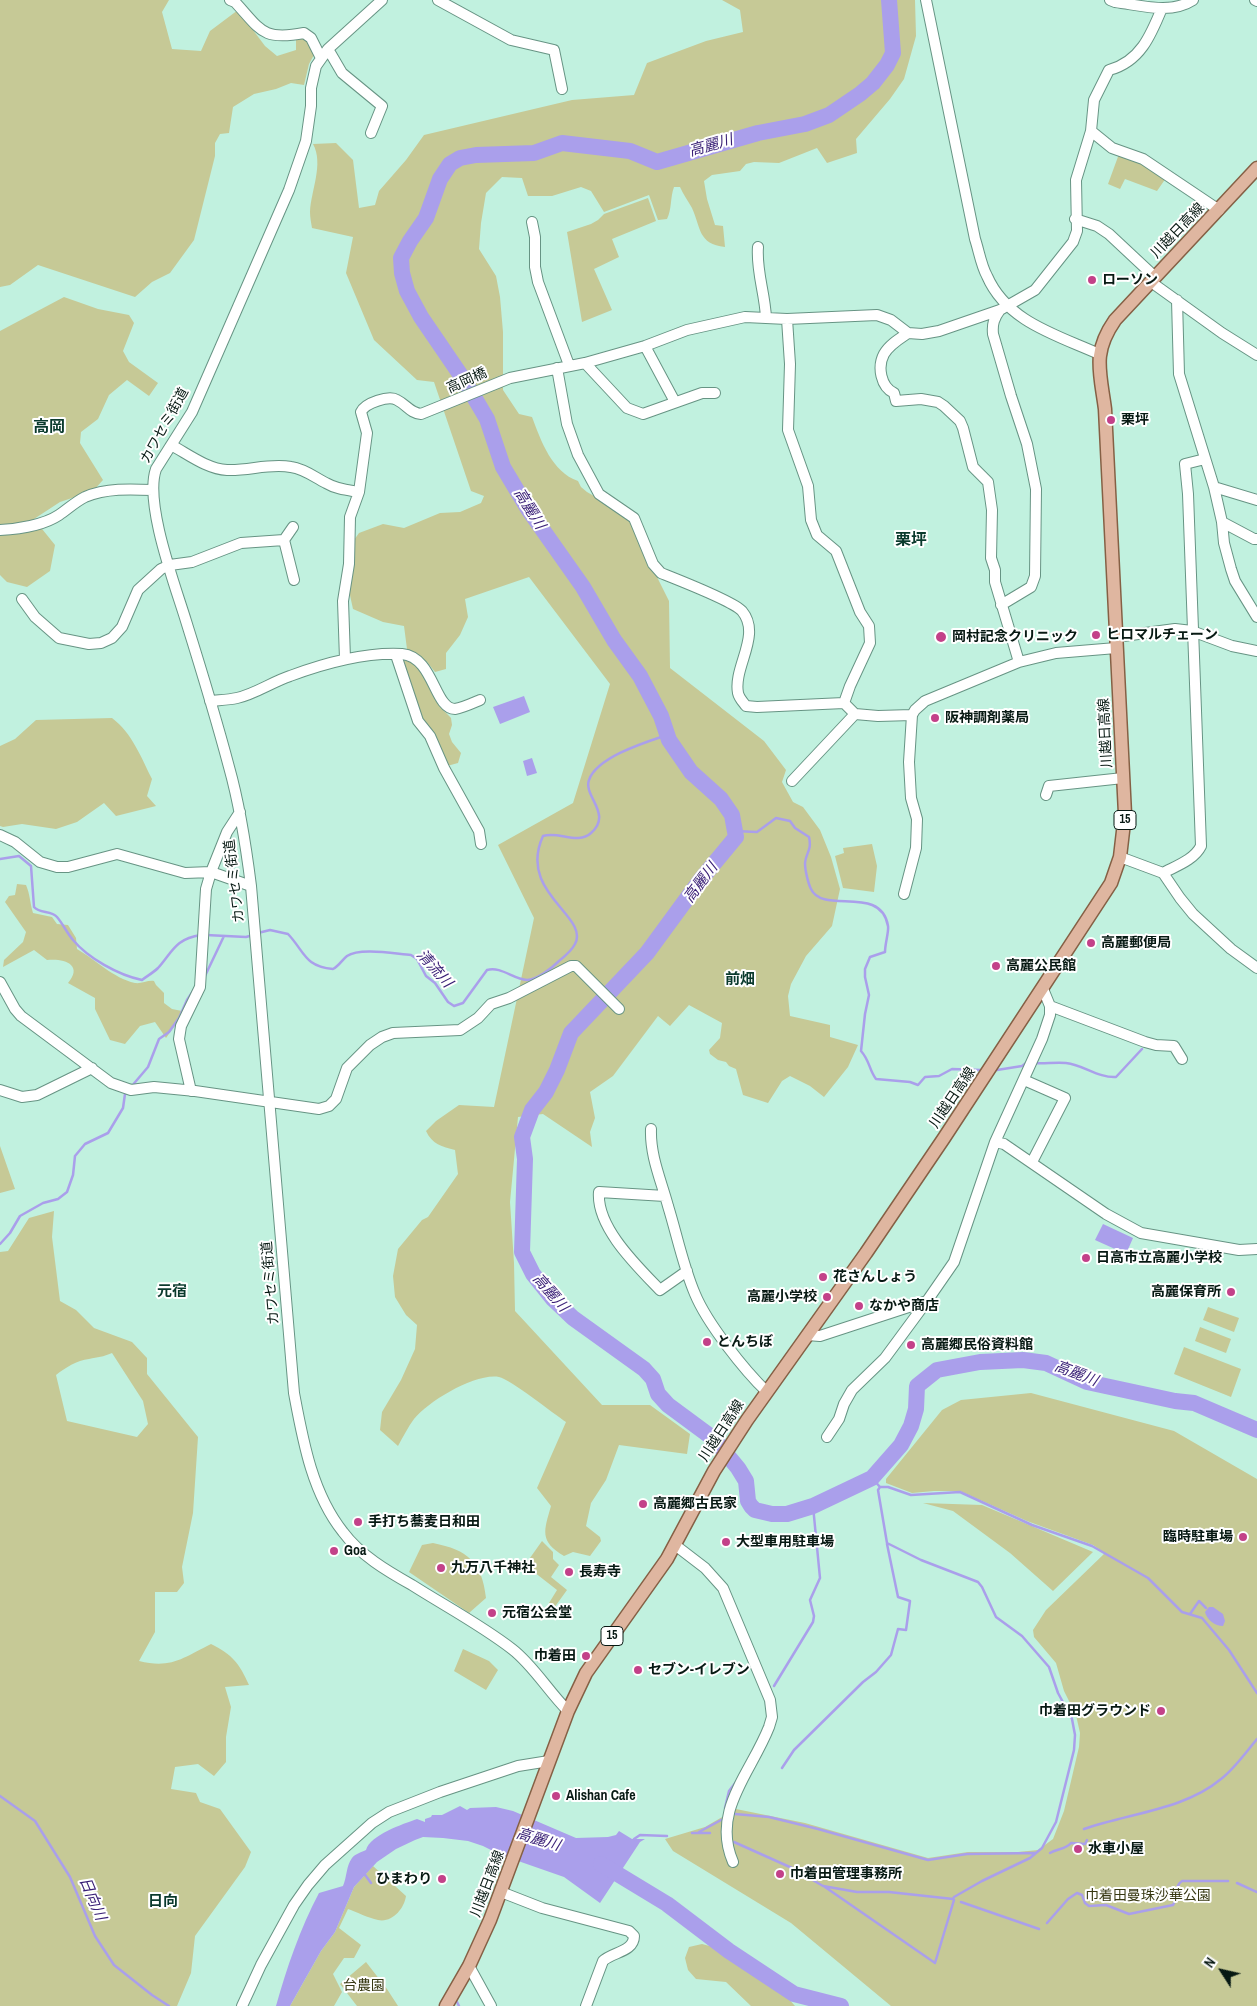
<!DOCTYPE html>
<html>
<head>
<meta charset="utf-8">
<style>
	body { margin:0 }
	#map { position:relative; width:1257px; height:2006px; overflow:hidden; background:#c1f1df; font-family:"Archivo Narrow",sans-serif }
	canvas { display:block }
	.north { position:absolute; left:1197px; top:1946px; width:50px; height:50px; -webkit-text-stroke:4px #fff; paint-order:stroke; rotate:305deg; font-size:14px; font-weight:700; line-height:20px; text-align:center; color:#071913 }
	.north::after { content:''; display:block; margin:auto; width:18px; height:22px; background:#071913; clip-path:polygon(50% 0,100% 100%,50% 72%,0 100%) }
</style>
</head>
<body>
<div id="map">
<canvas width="1257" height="2006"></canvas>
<div class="north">N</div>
</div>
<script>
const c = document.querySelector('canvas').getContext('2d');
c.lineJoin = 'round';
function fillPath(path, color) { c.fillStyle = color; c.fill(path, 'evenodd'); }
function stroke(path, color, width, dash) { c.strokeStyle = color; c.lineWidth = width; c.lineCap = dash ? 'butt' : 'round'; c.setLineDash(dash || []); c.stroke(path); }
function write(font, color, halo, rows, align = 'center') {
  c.font = font + ' "Archivo Narrow","Noto Sans JP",sans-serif'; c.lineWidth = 4; c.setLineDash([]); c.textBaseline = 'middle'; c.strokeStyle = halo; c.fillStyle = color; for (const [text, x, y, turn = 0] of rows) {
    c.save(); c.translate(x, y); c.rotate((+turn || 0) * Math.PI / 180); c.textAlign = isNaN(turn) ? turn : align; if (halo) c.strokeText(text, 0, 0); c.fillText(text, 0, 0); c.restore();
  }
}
fillPath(new Path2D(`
	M0,0H169L162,12L172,49L201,51L210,31L238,10L265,46L277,56L296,50V40L303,36L315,53L309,64L304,85L291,83L276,89L254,94L233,107L229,133L220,134L215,143V156L194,240L170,273L152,282L135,297L38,265L10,285L0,287Z
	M722,0H915L916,36L904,79L890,99L856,139L857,153L827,163L817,148L779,163L754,162L746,164L740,171L712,175L704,181L707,199L715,225L723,226L725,247C698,244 701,228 692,208C688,201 683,194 680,187H674C670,198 672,209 667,219L658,220L649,195L604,212L591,191L581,187L552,196H528L522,178L502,177L486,193L481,223L479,249L496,276L500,297L503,332V390L519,414L532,417C541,441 552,472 578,481L581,487L587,492L632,518L651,565L669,601L670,668L764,741L786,770L782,782L793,802L803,807L820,830L831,857L840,889L832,926L806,956L791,984L788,996L790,1016L830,1025V1037L858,1045L848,1067L824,1097L810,1086L790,1076L782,1081L768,1103L743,1095L736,1069L729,1066L726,1062L718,1060L710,1054L709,1050L720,1038L722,1023L689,1005L670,1026L658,1016L613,1076L590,1092L595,1118L590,1132L592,1147L543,1114L518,1117L510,1202L514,1263L515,1311L602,1405H650L690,1434L687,1454L619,1445L606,1480L591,1503L586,1526L600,1537L601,1541L590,1556L573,1552L564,1556C539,1541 544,1531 551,1506L537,1488L566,1422C554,1414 510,1379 499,1377C475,1373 429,1401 414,1419C408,1427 403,1437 398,1446L380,1430L382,1412L401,1380L415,1349L417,1325L406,1315L395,1297L393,1276L398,1249L422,1220L428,1217L458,1174L455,1150C442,1147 432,1144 426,1131L436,1121L459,1105L494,1107L534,918L498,845L573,803L610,684L529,577L465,599L468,617L460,635L446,653V669L435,672L427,662L407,649L404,626L383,622L353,609L346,577L355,559L354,540L359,533L383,524L404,528L440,513L460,512L481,503L484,496L471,491L434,382L417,380L374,340L346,273L353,237L312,228C311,222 310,217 310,212C311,190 324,164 313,144L336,143L353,160L359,208L375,205L379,191L406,160L424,135L572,100L634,95L647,63L706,41L743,32L740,10Z
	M1119,154L1140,161L1166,178L1157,191L1125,179L1120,189L1108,184Z
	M648,198L656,221L612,239L619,257L594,269L612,310L582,322L567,232L591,224L598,220L604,214Z
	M64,297L98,309L129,315L134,323L123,351L129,362L158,383L149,396L127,380L109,395L98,419L81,432L80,443L103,480L93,491L60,502L34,519L55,545L50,571L27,587L7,582L0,575V331Z
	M403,660C430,666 425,684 438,704C441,709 447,713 451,718L452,725L449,734L452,742L461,753L458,763L447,766L420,719Z
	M112,718C132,733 141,757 152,779L147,796L156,806L116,816L104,803L77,822L56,829L22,824L3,827L0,826V746L15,739L36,720Z
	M872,844L877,866L874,892L843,888L835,856L844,853L843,848Z
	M17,884L26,885C30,894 30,903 33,913L52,917L57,924L68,925L76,938L77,949C96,960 113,978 135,983C141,984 148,980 154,981L156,985L164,993V1003L172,1009L182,1011L181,1017L166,1038L155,1022L140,1026L125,1044L110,1040L95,1009V998L68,983C84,964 63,958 47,960L34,950L3,967L4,960L23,942L26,932L5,902L9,896L15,895Z
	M0,1146L15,1189L0,1193Z
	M54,1211L52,1237L60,1301L76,1310L94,1328L132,1342L147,1358V1374L198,1437L193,1513L182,1567L184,1583L177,1592H155V1632L139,1661C171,1669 183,1658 211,1644C233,1655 239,1663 249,1685L225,1687L231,1707L226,1737V1762L214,1776L198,1764L175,1767L171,1789L196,1793L200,1802L220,1809L251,1852L245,1867L195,1936L191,1973L177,2006H0V1252L8,1251L29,1218ZM112,1353L143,1401L148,1424L137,1437L67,1421L56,1375C65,1368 77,1360 89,1359C98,1357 103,1357 112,1353Z
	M1208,1307L1239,1318L1234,1332L1203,1320Z
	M1200,1327L1231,1339L1226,1353L1195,1341Z
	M1184,1347L1241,1369L1231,1397L1174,1374Z
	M1031,1393L1174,1431L1257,1479V2006H891L791,1923L673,1851L665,1839L705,1827L736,1809L805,1823L928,1858L968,1852H1018L1038,1850L1053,1839L1064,1811L1079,1747L1080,1733L1076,1715L1064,1691L1056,1663L1034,1637L1033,1630L1046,1610L1105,1553L1093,1545L1027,1521L960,1491H934L912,1493L886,1483V1479L942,1410L961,1400Z
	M923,1503L982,1505L1093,1552L1053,1591L1010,1553L953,1511Z
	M542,1541L553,1552V1559L559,1565L551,1577L567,1590L554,1608L549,1603L557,1590L525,1565Z
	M433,1543C468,1550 482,1562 486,1598L469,1613L409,1572L422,1545Z
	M463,1649L489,1661L498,1670L486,1690L454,1671Z
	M373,1866L406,1896C404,1909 392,1923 378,1920C368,1918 357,1912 348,1909L339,1928L361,1945L354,1958H344L333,1974L342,1992L334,2006H290L321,1951L335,1932L354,1887Z
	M702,1944L721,1949L728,1957L767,1985L780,1989L795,2006H751L726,1982L696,1979L688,1970L685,1958L689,1947Z
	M366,1962L387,1989L398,2006H357L340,1984Z`), '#c6c996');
fillPath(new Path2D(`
	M524,696L530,712L500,724L493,707Z
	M532,758L537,773L527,776L523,761Z
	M1103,1224L1133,1238L1126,1254L1095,1240Z
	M1209,1607H1213L1223,1614L1225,1621L1223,1626C1215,1626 1207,1620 1205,1612Z
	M460,1806L467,1810L470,1808L496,1807L513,1811L576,1838L608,1837L616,1835L619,1831L632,1839H645L640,1842L600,1903L564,1877L501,1855L483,1846L468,1841L443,1838L423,1837L415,1840L396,1849L377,1862L354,1887L335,1932L321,1951L290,2006H276C287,1967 300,1929 319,1893L343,1886C347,1877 346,1866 352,1858C355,1854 362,1852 366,1850C370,1835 403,1824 417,1819L425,1822V1819L431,1817L432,1815H442Z`), '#aa9feb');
stroke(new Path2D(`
	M735,831L757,832L776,818L790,821L795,828L809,837C812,851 806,852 805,863C805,870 808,883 811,889C823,915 881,884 888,926C889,932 885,943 885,952L870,957L865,969V977L869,995L865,1014L861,1051C870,1061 869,1070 876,1079L910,1082L918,1085L925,1077L939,1076L952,1069L981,1070
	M0,859L19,856L31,866L34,907C40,914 51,910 57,917C63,924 67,933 73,940C88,958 118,975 142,980C147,976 153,973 158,968C173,951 175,939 201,935
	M258,933L270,930L288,934C305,952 304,966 333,969C339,966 342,960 347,956C360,947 396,954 411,955L417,959L426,976L435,983L448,1002L454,1006L463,1003L487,970C501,966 513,979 527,980C537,980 552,968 559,961C564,957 572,950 575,944C590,916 517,893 543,836C559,831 578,845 591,833C613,814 583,796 589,780C597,757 646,742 667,735
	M206,935L246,937L253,935
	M205,976L224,936
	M1034,1063C1044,1064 1055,1062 1066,1063C1084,1065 1098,1078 1116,1077L1142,1049
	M997,1070L1022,1066L1026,1063
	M131,1087L148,1067L159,1039L169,1032L179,1018L187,1000L195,988
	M0,1244L10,1233L20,1216L43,1203L58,1199L67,1192L73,1175L75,1156L85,1144L108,1133L123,1108L125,1094L128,1091
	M872,1478L880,1487H888L911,1495L960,1492L1032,1525L1092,1546L1148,1578L1182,1612L1202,1618L1229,1650L1257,1693
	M1190,1614L1199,1601L1206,1608
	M774,1686L813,1622L814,1616L810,1600L820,1578L813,1506
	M782,1768L794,1750L863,1682L876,1672L891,1655L898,1629L906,1630L910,1601L898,1597L887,1544
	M0,1796L35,1821L70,1877L95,1936L114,1965L152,1995L169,2006
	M725,1808L729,1791L736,1782
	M735,1814L769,1817L818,1829L928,1860L967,1854L1035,1853
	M1084,1829C1129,1813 1184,1810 1221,1779C1235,1768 1246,1752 1257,1739
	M699,1832L723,1819
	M692,1833H710
	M634,1839L640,1835L667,1836
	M734,1842L792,1868L823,1886L857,1892H889L953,1899L954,1897L982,1881L1030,1858L1042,1848L1056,1822L1074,1750L1075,1735L1072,1719L1058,1693L1049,1667L1022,1636L996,1617L982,1587L978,1582L921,1560L887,1543L878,1490L880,1487
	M1050,1853C1057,1849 1066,1849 1071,1843L1085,1844L1087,1840
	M363,1872L371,1883
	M1237,1883L1257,1892
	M825,1887L935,1963L954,1900
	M961,1902L1039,1929
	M1047,1923L1068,1899L1077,1893L1082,1895L1085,1903L1089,1906L1106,1905L1129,1914L1173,1905C1178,1898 1174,1886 1182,1881H1228
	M457,2002L459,2006`), '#aa9feb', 2.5);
stroke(new Path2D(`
	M889,0L893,53L887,65L873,83L860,94L829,115L805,124L758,133L657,162L630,151L562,143L534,153L476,155L460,158L450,164L440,179L426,218L410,241L401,258L402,273L407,291L421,317L464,380L487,419L503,467L528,509L583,587L614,640L640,676L661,716L669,740L691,772L721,799L732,815L736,837L702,878L647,953L571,1033L557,1070L546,1092L532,1110L522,1137L525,1159L522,1252L533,1274L553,1299L573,1318L644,1369L653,1379L658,1394L668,1405L714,1439L738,1468L746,1481L748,1501L751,1506L755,1510L772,1514H787L813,1506L872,1478L901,1445L911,1426L916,1409L917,1386L937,1370L980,1362L1023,1360L1046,1363L1087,1382L1175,1401L1194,1403L1257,1430
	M601,1864L667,1904L729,1951L794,1994L841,2006`), '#aa9feb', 16);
const minor = new Path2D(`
	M230,0L235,2C261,30 262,41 304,33L311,38L321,58
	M382,0L328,49L316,66L311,88V106L306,141L289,190L192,412L156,469C144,503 175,585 186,621C201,669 216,718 229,767C240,806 246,846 251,886L294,1393C303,1441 312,1493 343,1532C360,1555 387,1571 412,1585C445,1606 481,1625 512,1649C533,1665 548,1691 568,1711
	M438,0L511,40L554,50L562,89
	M926,0L975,239C979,251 981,265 987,276C1007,322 1057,335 1099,354
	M1110,0L1115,2C1140,5 1170,15 1193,0
	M1255,0L1257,1
	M328,49L342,73L382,106L371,133
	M1091,131L1112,148L1143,159L1219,210
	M1075,219L1097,226L1109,234L1155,277
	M532,222L535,237V267L538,282L569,365
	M758,247C756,271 765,293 766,318
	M1151,282L1222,333L1257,355
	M1177,300L1179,374L1214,487L1222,522L1224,543L1231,569L1235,581L1257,617
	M1000,310C994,318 992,324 993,334L1011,396L1027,444L1036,489L1035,576L1031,587L1001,605
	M787,319L790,364L788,430L808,486L811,520L817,535L836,551L860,612L869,626L870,643L850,686L844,703
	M908,333C899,339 889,345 884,354C877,367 881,387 894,393L896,401L921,399L938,402L944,406L960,421L963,428L973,467L988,482L992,510L991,558L995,570V582L1019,662
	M645,346L675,402
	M585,363L627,408L643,414L702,393H715
	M557,368L567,424L578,455L599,494L634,518L653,564L661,573C676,579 733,601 742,611C762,635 733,667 738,693C739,698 743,702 746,706L757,707L844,703L855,714L878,716L912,715L915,710L925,701L1019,662L1056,653L1116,648
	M171,445C188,454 207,469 227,470C249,471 269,463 291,467C305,469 314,477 326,483C336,489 347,490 359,492
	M1214,487L1257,500
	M1222,522L1254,539H1257
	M293,527L284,540L294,580
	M0,530C18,529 44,525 59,515C68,509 75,502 85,497C106,488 130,489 153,490
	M22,599L35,617L59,638L89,644L101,643L112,638L122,627L138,590L161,569L170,565L192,562L241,543L284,540
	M1116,637L1175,629L1192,631L1232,646L1257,651
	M396,655L418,721L430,736L444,768L479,831L481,844
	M345,659L343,601L349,564L350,517L359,492L367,433L361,412C365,403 389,395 397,400C407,405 410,413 421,414L510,378L585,363L645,346L687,330L745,317L787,319L877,315L891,320L908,333L922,334L939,331L1000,310L1035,290L1073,242L1077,231L1076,180L1091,131L1094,100L1109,70C1140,62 1151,35 1162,8
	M210,701C219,700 228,700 237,698C255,694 272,682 290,676C325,663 365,652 402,654C434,657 434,709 455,709C462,708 473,703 480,700
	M792,781L855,714
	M1046,795L1049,786L1123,778
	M0,835L15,842L40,862L57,867H68L117,854L185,873L211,872L251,886
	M1120,857L1163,873L1180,898L1193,914L1231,949L1257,968
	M1163,873C1176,866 1194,860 1201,846L1188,494L1185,464L1205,459
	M904,894L916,848L917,819L911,798L909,762L912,715
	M0,982L15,1009L21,1016L111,1083L131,1090L154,1087L195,1091L319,1109L329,1106L336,1099L347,1068L370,1045L382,1037L393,1033L460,1030L478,1018L491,1004L509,998L571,966H576L619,1009
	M1050,1006L1145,1042L1156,1045L1174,1046L1182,1059
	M1024,1080L1065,1098L1032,1162
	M0,1090L22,1097L37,1095L92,1068
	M191,1091L179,1039L181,1026L200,987L206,889L211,872L227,832L240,812
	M651,1129C650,1156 661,1180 668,1206C677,1235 683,1266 695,1294C707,1323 744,1370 767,1392
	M995,1142L1004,1144L1106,1214L1141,1233L1239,1250L1257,1249
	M665,1196L599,1192C596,1227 637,1266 660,1290L687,1271
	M807,1335L820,1336L927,1301L954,1262L995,1142L1042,1039L1050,1015V1006L1043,989
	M827,1437L839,1419L844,1404L852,1390L885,1358L927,1301
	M675,1545L705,1568L723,1588L770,1700L772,1717L769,1727C751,1773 711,1811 733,1862
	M501,1892L542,1908L629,1931L634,1936C634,1952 612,1952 603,1961L586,2006
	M469,1966L491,2006
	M242,2006L261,1965L294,1905L308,1885L325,1865L372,1823L389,1812L440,1792L518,1766L549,1761`);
const major = new Path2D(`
	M446,2006L469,1966L490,1920L568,1711L586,1673L667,1559L714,1471L747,1420L866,1253L944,1138L1111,883L1120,857L1125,814L1105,409C1100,371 1092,353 1115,320L1257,168`);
stroke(minor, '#679484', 12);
stroke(major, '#856045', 15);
stroke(minor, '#fff', 10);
stroke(major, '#dfb6a0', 12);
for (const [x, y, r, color] of [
	[1092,280,5,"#c34189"],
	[1111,420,5,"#c34189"],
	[1096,635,5,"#c34189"],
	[941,637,6,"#c34189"],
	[935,718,5,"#c34189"],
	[1091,943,5,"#c34189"],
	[996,966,5,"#c34189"],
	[1086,1258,5,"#c34189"],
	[823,1277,5,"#c34189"],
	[1231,1292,5,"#c34189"],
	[827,1297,5,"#c34189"],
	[859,1306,5,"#c34189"],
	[707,1342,5,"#c34189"],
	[911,1345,5,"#c34189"],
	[643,1504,5,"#c34189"],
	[358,1522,5,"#c34189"],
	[1243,1537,5,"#c34189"],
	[726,1542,5,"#c34189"],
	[334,1551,5,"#c34189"],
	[441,1568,5,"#c34189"],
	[569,1572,5,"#c34189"],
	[492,1613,5,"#c34189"],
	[586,1656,5,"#c34189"],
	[638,1670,5,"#c34189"],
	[1161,1711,5,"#c34189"],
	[556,1796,5,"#c34189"],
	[1078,1849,5,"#c34189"],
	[780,1874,5,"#c34189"],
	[442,1879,5,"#c34189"]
]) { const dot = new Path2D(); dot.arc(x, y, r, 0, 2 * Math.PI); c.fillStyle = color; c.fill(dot); stroke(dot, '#fff', 2); }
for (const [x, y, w] of [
	[1125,820,22],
	[612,1636,22]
]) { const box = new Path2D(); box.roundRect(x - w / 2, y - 9.5, w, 19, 4); c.fillStyle = '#fff'; c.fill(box); stroke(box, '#071913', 1); }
write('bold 12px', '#071913', null, [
	["15",1125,820],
	["15",612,1636]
]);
write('14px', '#071913', '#fff', [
	["川越日高線",1178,231,-46],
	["高岡橋",467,381,-24],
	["カワセミ街道",165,426,-61],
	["川越日高線",1106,733,-93],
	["カワセミ街道",235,881,-97],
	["川越日高線",953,1098,-56],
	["カワセミ街道",271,1283,-95],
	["川越日高線",722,1431,-57],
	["川越日高線",488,1884,-69]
]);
write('bold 14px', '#071913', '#fff', [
	["ローソン",1102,280],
	["栗坪",1121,420],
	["ヒロマルチェーン",1106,635],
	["岡村記念クリニック",952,637],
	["阪神調剤薬局",945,718],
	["高麗郵便局",1101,943],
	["高麗公民館",1006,966],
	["日高市立高麗小学校",1096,1258],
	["花さんしょう",833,1277],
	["高麗保育所",1221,1292,"right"],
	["高麗小学校",817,1297,"right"],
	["なかや商店",869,1306],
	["とんちぼ",717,1342],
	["高麗郷民俗資料館",921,1345],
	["高麗郷古民家",653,1504],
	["手打ち蕎麦日和田",368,1522],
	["臨時駐車場",1233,1537,"right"],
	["大型車用駐車場",736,1542],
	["Goa",344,1551],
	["九万八千神社",451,1568],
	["長寿寺",579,1572],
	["元宿公会堂",502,1613],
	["巾着田",576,1656,"right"],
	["セブン-イレブン",648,1670],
	["巾着田グラウンド",1151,1711,"right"],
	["Alishan Cafe",566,1796],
	["水車小屋",1088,1849],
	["巾着田管理事務所",790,1874],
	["ひまわり",432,1879,"right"]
], 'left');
write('14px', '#373812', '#fff', [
	["巾着田曼珠沙華公園",1148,1896],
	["台農園",364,1986]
]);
write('italic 15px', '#381e75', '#fff', [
	["高麗川",711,146,-16],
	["高麗川",529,509,58],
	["高麗川",701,883,-53],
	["清流川",434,969,48],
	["高麗川",550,1293,49],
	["高麗川",1076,1374,21],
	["高麗川",538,1840,17],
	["日向川",92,1899,67]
]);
write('bold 15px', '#0a3a2d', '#fff', [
	["前畑",740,980],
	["元宿",172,1292],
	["日向",163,1902]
]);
write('bold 16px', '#0a3a2d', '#fff', [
	["高岡",49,428],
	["栗坪",911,541]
]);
</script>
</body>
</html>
